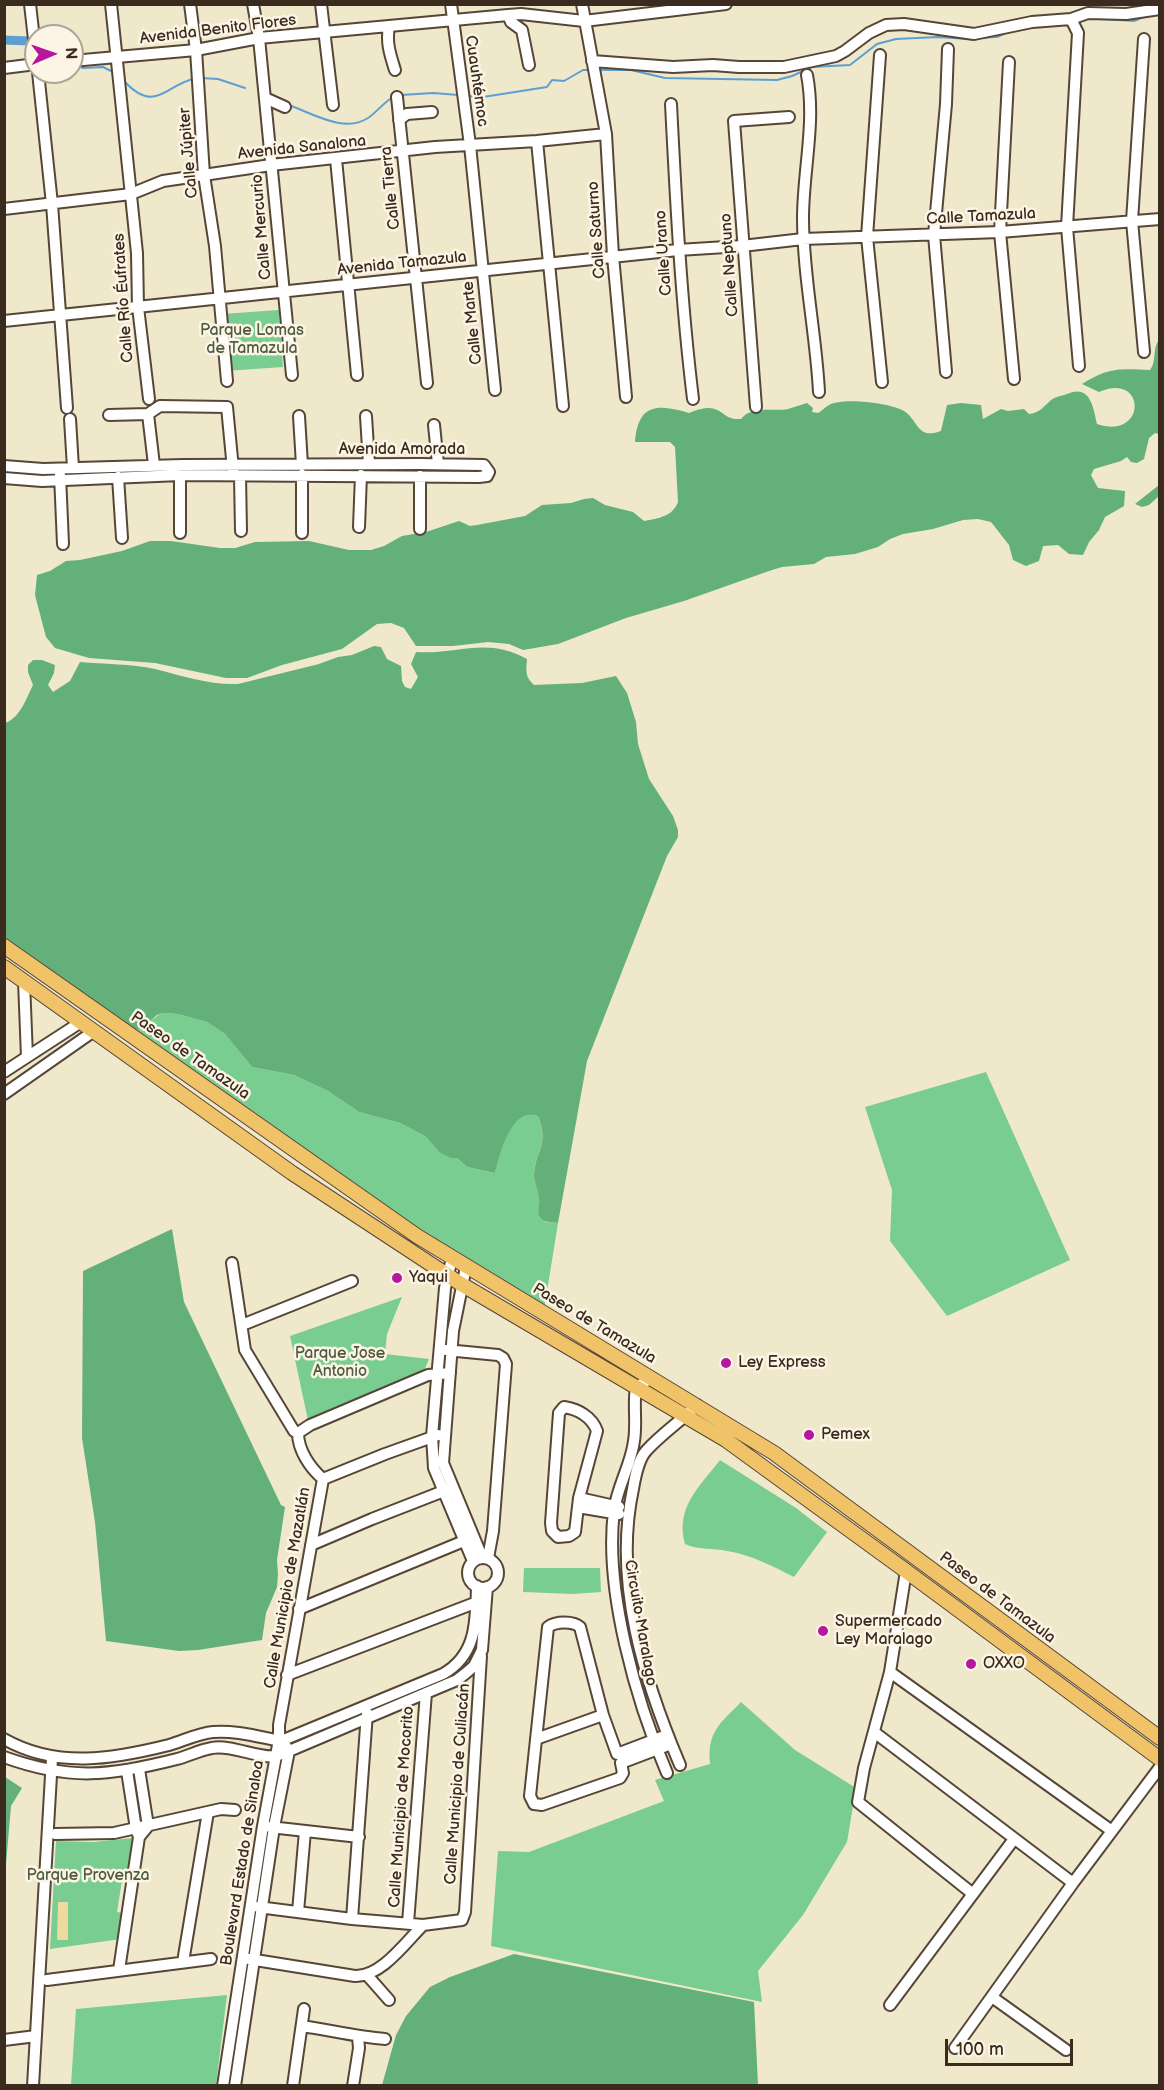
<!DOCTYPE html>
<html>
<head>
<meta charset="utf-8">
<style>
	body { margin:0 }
	#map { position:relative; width:1164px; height:2090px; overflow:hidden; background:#efe8cb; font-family:"Balsamiq Sans",sans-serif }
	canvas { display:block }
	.frame { position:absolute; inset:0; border:6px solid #3b2a1e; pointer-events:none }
	.north { position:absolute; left:24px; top:24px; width:60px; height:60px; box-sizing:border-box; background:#fcf5e5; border:2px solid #afa495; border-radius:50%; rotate:88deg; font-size:16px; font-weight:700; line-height:24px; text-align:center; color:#3b2a1e }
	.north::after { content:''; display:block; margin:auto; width:21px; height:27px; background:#b5179e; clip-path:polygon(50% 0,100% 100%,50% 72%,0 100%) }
	.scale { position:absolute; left:945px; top:2039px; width:128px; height:27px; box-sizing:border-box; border:3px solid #3b2a1e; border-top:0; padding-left:8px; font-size:18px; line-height:21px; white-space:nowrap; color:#3b2a1e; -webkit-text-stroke:4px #fcf5e5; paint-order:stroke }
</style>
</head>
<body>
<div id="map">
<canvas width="1164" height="2090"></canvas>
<div class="frame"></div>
<div class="north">N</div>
<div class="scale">100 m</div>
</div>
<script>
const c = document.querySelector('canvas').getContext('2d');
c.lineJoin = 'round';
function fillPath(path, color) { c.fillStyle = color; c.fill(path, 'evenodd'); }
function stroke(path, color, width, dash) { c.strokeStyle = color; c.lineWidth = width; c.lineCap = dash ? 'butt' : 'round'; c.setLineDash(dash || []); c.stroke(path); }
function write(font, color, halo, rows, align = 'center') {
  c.font = font + ' "Balsamiq Sans",sans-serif'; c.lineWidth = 5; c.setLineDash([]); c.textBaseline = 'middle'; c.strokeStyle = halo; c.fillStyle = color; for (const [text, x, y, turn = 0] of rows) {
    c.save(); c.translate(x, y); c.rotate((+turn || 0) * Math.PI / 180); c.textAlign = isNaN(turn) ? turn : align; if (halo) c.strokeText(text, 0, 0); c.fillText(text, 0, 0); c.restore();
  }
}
fillPath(new Path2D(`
	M279,310L283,367L225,371L222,314Z
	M164,1013L178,1014L207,1022L225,1034L252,1067L294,1075L328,1091L359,1112L400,1123L425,1136L439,1152L457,1158L467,1167L495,1173C500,1154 511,1106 538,1116C550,1148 534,1150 534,1176C534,1183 538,1189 539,1195C541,1209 537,1208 546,1222L558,1223L544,1310L451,1255L134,1030C147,1028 152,1016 164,1013Z
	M986,1072L1070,1260L947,1316L890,1241L892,1190L865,1107Z
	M402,1297L387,1334L385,1354L429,1359L423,1373L309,1425L290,1336Z
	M720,1460L796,1508L827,1532L794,1577C772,1566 752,1555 727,1551C713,1548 698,1550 685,1544C675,1508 699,1487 720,1460Z
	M524,1568H600L601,1592L573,1594L523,1592Z
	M741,1702L795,1750L856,1788L847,1842L803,1915L758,1971L762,2002L491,1946L498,1851L529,1852L664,1801L655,1780L710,1764C707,1731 720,1724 741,1702Z
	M133,1838L129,1874H123L117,1912L124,1913L121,1939L50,1949L56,1841L93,1842Z
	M227,1995L216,2085H71L76,2009Z`), '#7acd90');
fillPath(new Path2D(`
	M1159,340V434L1155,433L1149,438L1144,459L1137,463L1131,462L1127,457L1121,461L1094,469L1091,475L1098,488L1125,491L1124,506L1105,517L1099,530L1089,542L1083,555L1069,554L1058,545L1043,546L1039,561L1026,566L1013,560L1009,545L991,522L978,519L963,520L933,529L903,534L890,539L878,547L855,554L826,557L814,564L782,567L769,571L684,601L626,618L558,644L523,650L509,644L488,642L453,646H416L404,628L391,623L377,624L342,649L282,665L247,678H226L155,663L89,658L55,648L46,637L35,595L37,575L50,571L66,561L80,560L122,551L150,541H171L220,548H235L255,542L309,541L349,550H371L384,546L402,536L426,532L459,521L470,526L477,525L525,516L542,505L571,503L584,499L593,498L605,505L633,512L644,521C659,518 672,517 678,502L675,447L670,442H635C638,403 658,404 689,413C723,398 719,421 741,419C752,405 772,412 788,409C794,407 801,405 807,403L813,408L812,412L818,413C822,411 825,407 829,405C843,397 891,403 904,411C919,421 917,440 941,431L947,405L961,403L981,405L983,419L1001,409L1008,411L1024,409L1029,414C1039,413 1042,408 1049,402C1053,397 1061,396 1067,394C1090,384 1093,406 1097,424C1147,441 1147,371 1099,392L1082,384C1110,367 1119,369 1150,370C1157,361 1152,348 1159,340Z
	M1159,485V496L1149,505L1142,507L1135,504Z
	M374,646L381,647L387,659L401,666L402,681L405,687L411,689L418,677L411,664L416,652C458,655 486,636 527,659C526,671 525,677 534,685L582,683L616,676L627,693L636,722L638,744L649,779L673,816L678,830V837L667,856L587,1061L558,1223C552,1222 544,1223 540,1217C537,1212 540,1204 539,1199C539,1191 534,1183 534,1176C535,1149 550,1147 538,1116C511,1106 500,1155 495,1173L467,1167L457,1158H451L439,1152L425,1136L400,1123L359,1112L328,1091L294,1075L252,1067L225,1034L207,1022L178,1014L164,1013L157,1015L141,1029L134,1030L5,948V723C20,718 26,699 33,685L28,672V665L33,660H42L55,665L54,673L48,685L53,692L70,681L80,662C104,664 131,664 155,669C183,676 209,685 238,684L319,664L338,657L352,655Z
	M172,1229L184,1302L281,1505L285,1507L277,1560L278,1574L277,1587L266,1613L262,1640L198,1650L179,1651L106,1641L95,1522L82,1438L83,1271Z
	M5,1777L22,1788L11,1806L5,1876Z
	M514,1954L754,2002L758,2085H382L396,2035L406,2016L430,1987L450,1977Z`), '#63b07a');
fillPath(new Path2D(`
	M58,1902H68V1940H57Z`), '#eeda9e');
stroke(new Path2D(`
	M1078,23L1087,18L1134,21L1148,15
	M976,38L997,37L1008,32
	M76,65L83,68L103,67L115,73
	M598,70H631L665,78L777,80L792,76L812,67L850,65L877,44L896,39L938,37L970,39
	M201,78L218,79L245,88
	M124,81C155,114 163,86 196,78
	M401,95L433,93L458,95
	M467,96L483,97L547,87L552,80L564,81L583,70H590
	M288,105C311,112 343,134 368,118C377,112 383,103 393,97`), '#5d9fd1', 2);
stroke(new Path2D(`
	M4,40L29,41`), '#5d9fd1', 9);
const minor = new Path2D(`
	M30,4L36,57
	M111,4L137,253L138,307L149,399
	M190,4L196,50L204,175L215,246L227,381
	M253,4L259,38L292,375
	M321,4L333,105
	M451,4L470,145L495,390
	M582,4L606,134L613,256L626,397
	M508,15L511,22L522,30L529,65
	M1071,19L1088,13L1126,14L1160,9
	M389,26C386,43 390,54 395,70
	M1144,39L1132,221L1144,352
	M880,55L867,237L882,382
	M72,61L196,50L259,38L508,15L521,14L584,21L726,4
	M592,61L673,67L713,65L739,67H784L836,56L845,51L869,33L886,25L904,24L974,34L1032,22L1071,19L1078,33L1067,227L1079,366
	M1009,62L1000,232L1014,379
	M4,68L36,64
	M38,72L52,204L67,408
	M807,75C816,122 803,171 803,218C803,276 816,333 819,392
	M397,97L427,383
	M265,98L285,107
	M671,104C676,203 681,301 693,399
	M399,120L407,114L432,112
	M537,141L563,406
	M336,159L357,375
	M4,209L131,194L163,181L271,165L435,147L537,141L606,134
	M4,321L678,250L742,246L803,239L1000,232L1160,219
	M946,372L934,235L946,104L948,49
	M756,407L734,121L789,117
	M148,414L154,465
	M109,415L148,414L160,406L227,407L233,469
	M299,416L302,465
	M366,416L369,464
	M70,419L73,468
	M434,425L438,464
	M4,466L43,469L183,465L420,464L484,465L489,472L487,476L479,477L180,475L42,481L4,478
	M60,475L63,544
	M180,475V533
	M302,475V533
	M240,476L241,531
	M420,476V529
	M118,477L122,538
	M359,527L361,475
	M27,1057L81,1022
	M4,1072L27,1057L24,981
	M4,1094L94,1031
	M452,1258L445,1288L432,1436L434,1468L473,1561
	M232,1263L245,1350L294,1431L298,1433
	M466,1267L453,1331L443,1463L482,1557
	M242,1325L352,1281
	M446,1350L498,1355L503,1358L506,1364L493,1531L488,1558
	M652,1378L636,1387C633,1405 637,1423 634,1441C631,1465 617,1487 614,1511C604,1589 636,1701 667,1773
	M564,1407C578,1409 592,1417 597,1431L579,1498L575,1532L569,1536L558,1537L552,1531L551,1523L559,1413Z
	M323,1479L385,1454L438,1435
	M579,1498L619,1507
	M578,1507L619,1514
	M311,1545L372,1519L449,1489
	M468 1573a15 15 0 1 1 30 0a15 15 0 1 1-30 0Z
	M906,1571L890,1672L864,1768L858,1802L973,1894
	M299,1609L464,1541
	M890,1672L1112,1831
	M287,1675L480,1601
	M874,1732L1073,1883
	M667,1735L617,1754L603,1715L580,1627C573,1621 556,1621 548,1627L530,1796L534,1804L542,1805L620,1778L623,1773L621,1763L671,1744
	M4,1739C57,1769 113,1759 169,1745C183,1741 199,1733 213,1732C235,1730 259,1737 281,1741
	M536,1739L603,1715
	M4,1757C70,1781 110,1776 177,1759C188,1756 200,1750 212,1748C231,1744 259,1759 276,1756C280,1755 285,1752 289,1751L279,1736V1725L323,1479C310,1468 298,1450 298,1433L310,1425L428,1375L450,1373
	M680,1765C644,1680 613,1582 633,1489C635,1477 638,1460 646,1451C661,1434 681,1421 697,1405
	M127,1771L136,1829L139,1837L148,1826L139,1769
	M270,1827L359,1837
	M55,1834L114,1833L221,1809L235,1810
	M258,1907L352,1919L423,1925L462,1920L465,1912L481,1656
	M298,1912L305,1831
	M352,1919L367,1713
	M408,1923L426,1693
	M249,1959L355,1976C381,1977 405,1943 423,1925
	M183,1962L208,1812
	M119,1970L139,1837
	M367,1975L389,2000
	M47,1980L211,1959
	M992,1997L1066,2050
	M890,2005L1014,1839
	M302,2026C330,2030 357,2037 385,2039
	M4,2040L36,2036
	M955,2048L1073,1883L1160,1767
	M33,2086L52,1758
	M223,2086L263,1826L278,1745L281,1741L443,1674C477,1655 476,1621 477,1586
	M235,2086L274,1827L289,1751L426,1693L457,1680L466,1673L474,1666L482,1650L487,1587
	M293,2086L304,2009
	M353,2086L359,2048L358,2037`);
const major = new Path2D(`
	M4,946L417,1236L774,1453L1160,1738
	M4,967L292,1173L461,1284L726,1440L906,1571L1160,1759`);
stroke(minor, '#564638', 14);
stroke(major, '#564638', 16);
stroke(minor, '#fff', 10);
stroke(major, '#f1c369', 14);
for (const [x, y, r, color] of [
	[397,1278,6,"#b5179e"],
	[726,1363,6,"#b5179e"],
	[809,1435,6,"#b5179e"],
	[823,1631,6,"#b5179e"],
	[971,1664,6,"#b5179e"]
]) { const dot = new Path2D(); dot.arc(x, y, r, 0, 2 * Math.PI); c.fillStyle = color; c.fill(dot); stroke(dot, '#fcf5e5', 2); }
write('16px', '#3b2a1e', '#fcf5e5', [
	["Avenida Benito Flores",218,30,-7],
	["Cuauhtémoc",476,81,82],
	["Avenida Sanalona",302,148,-6],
	["Calle Júpiter",189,153,-95],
	["Calle Tierra",391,188,-96],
	["Calle Tamazula",981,217,-3],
	["Calle Mercurio",262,227,-95],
	["Calle Saturno",597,230,-94],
	["Calle Urano",664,253,-94],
	["Avenida Tamazula",402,264,-6],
	["Calle Neptuno",730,265,-94],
	["Calle Río Éufrates",124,298,-94],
	["Calle Marte",473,323,-96],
	["Avenida Amorada",402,450],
	["Paseo de Tamazula",190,1056,35],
	["Paseo de Tamazula",594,1324,31],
	["Calle Municipio de Mazatlán",288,1588,-80],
	["Paseo de Tamazula",997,1598,37],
	["Circuito Maralago",640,1623,80],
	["Calle Municipio de Culiacán",458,1784,-86],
	["Calle Municipio de Mocorito",402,1807,-86],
	["Boulevard Estado de Sinaloa",243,1863,-81]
]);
write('16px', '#4e5b40', '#fcf5e5', [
	["Parque Lomas",252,331],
	["de Tamazula",252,349],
	["Parque Jose",340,1354],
	["Antonio",340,1372],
	["Parque Provenza",88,1876]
]);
write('16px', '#3b2a1e', '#fcf5e5', [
	["Yaqui",409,1278],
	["Ley Express",738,1363],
	["Pemex",821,1435],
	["Supermercado",835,1622],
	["Ley Maralago",835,1640],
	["OXXO",983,1664]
], 'left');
</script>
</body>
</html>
